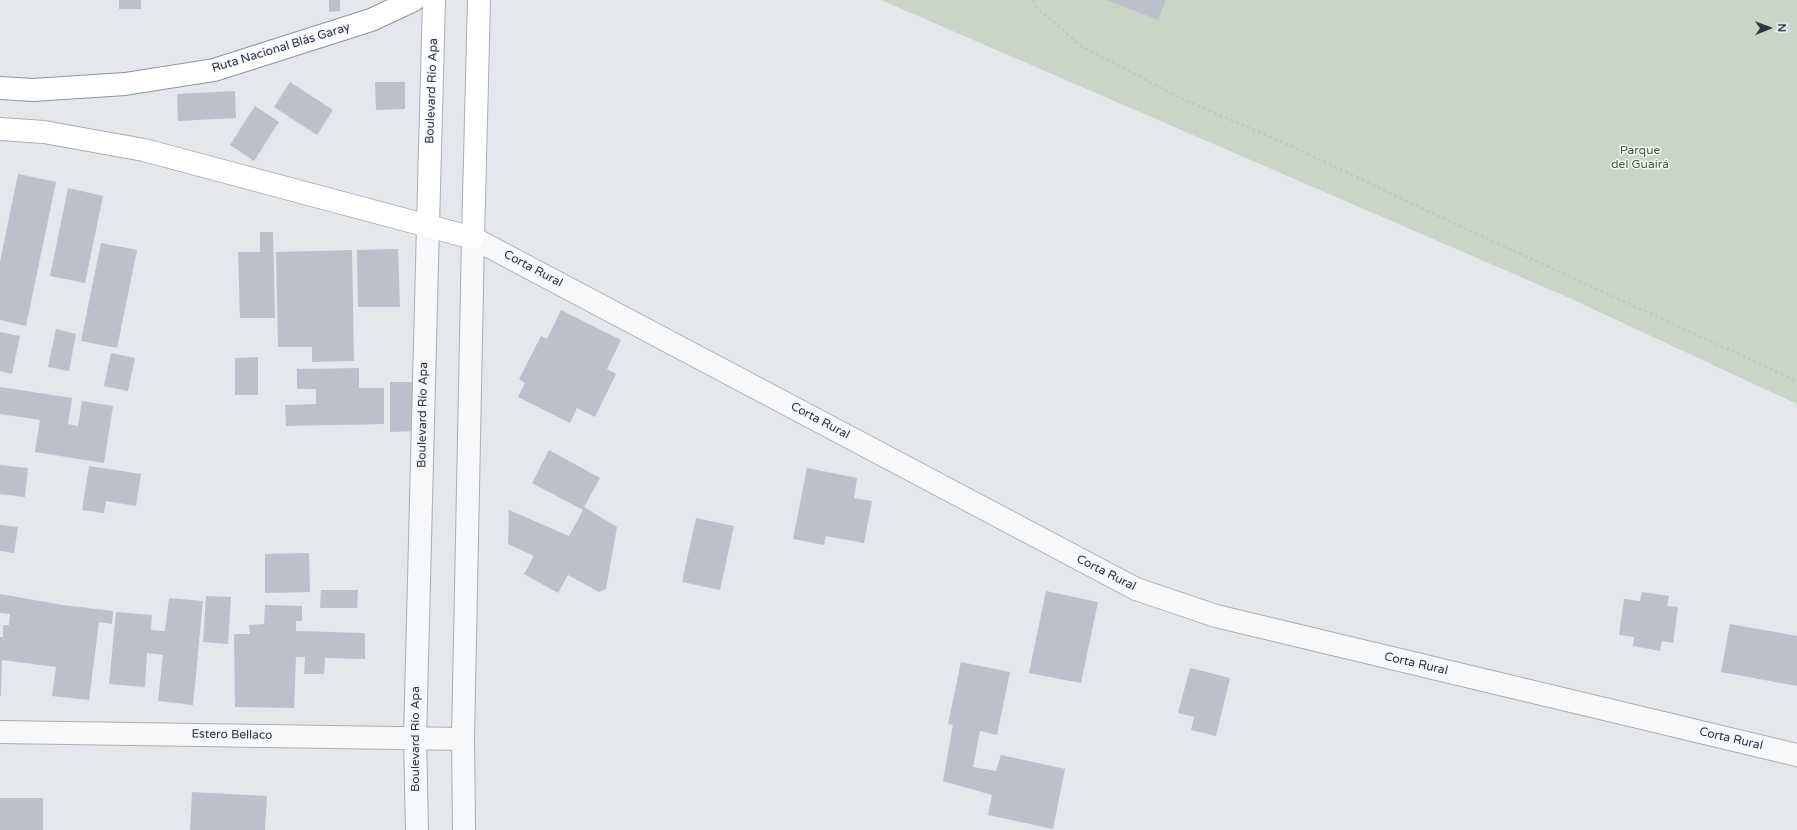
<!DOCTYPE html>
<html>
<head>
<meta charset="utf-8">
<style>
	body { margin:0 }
	#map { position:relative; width:1797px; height:830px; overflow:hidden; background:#e4e7ec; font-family:"Varela Round",sans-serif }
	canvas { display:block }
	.north { position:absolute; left:1749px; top:8px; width:40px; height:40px; -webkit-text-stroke:3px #f4f6f9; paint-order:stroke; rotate:89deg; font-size:11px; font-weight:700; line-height:16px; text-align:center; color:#2b3445 }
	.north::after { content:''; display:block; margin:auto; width:14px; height:18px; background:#2b3445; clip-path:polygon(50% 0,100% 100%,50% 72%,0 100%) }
</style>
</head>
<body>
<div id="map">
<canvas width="1797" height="830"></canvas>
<div class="north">N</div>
</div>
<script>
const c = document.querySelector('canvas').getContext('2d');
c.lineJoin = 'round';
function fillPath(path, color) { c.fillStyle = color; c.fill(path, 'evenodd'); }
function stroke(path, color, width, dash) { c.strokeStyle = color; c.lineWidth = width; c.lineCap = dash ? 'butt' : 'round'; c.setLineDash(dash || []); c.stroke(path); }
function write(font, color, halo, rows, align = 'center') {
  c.font = font + ' "Varela Round",sans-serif'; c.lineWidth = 3; c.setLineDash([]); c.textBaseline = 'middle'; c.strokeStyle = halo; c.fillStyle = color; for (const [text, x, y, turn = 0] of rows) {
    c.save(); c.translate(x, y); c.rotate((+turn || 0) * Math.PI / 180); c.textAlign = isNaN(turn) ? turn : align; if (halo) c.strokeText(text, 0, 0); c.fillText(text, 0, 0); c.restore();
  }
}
fillPath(new Path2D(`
	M881,0H1797V404L1567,297Z`), '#c9d6c5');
fillPath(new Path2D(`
	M119,0H141V9H119Z
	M329,0H340V11L329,12Z
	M1107,0H1166L1158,20Z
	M290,82L333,110L317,135L274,107Z
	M375,82H405V109L376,110Z
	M235,91L236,118L178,121L177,94Z
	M255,106L279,122L254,161L230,145Z
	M18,174L56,182L26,326L0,320V262Z
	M68,188L103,196L85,283L50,276Z
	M260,232H273L275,318H240L238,252H260Z
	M101,243L137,250L117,348L81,341Z
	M398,249L400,307H358L357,250Z
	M352,250L354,361L312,362V347H278L276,252Z
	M561,310L621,340L607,369L616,374L595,417L577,408L570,423L518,397L525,383L519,379L541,336L547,339Z
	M56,329L76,334L69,371L48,367Z
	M0,332L20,336L12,374L0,371Z
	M111,353L135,358L128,391L104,386Z
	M258,357V395H235V358Z
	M359,368V388H384V424L286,426L285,405L316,404V389H297V369Z
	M390,382H420L421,431L390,432Z
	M0,387L72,398L68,424L78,426L82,401L113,406L104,463L35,452L40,420L0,414Z
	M549,450L600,478L584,507L617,527L606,589L599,592L568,575L558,593L524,574L534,556L508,544L509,510L569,536L583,510L532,483Z
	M0,465L28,468L25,497L0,494Z
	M89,466L141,474L136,506L106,501L104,513L82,510Z
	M807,468L857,478L854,498L872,501L864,543L826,536L824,545L793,539Z
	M696,518L734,526L720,590L682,582Z
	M0,525L18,527L14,553L0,551Z
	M309,553L310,592L265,593V554Z
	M321,590H358L357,608H320Z
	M1046,591L1098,602L1081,683L1029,673Z
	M1642,592L1669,596L1667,606L1678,607L1673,643L1662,641L1660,651L1633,646L1634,637L1619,635L1624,599L1640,601Z
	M0,594L63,605L113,611L112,624L99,622L89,700L52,696L56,667L2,660L1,696H0V637H3V625H9L10,614L0,613Z
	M206,596L231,597L228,644L203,642Z
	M169,598L203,601L193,705L158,701L163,655L147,653L145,687L109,684L116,612L152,615L151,630L165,631Z
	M265,605L302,606V621H296V631L365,633V659L325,658L324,674H304L305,657H296L294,708L235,707L234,634H250L249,625L264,624Z
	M1730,624L1797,636V686L1721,672Z
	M961,662L1010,672L997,735L980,731L973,767L996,771L1001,755L1065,769L1053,829L988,815L992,795L943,781L953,725L948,724Z
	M1190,668L1230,678L1216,736L1191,730L1194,717L1178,713Z
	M192,792L267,796L265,830H190Z
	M0,798H43V830H0Z`), '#bbc0ca');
const minor = new Path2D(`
	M0,732L463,739
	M417,830L415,738L428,225
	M464,830L463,739L473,238L1136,589L1216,616L1797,755`);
const secondary = new Path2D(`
	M0,129L44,132L144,150L473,238L479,0
	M428,225L434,0`);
const trunk = new Path2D(`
	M0,88L33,90L125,84L214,70L371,20L414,0`);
stroke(minor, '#a9aeb7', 24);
stroke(secondary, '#a9aeb7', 24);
stroke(trunk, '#8b94a3', 24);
stroke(new Path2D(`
	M1033,0L1035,6L1081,46L1180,98L1289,145L1451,222L1797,381`), '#c2c5cb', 2.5, [3, 3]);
stroke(minor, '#f7f8fa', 22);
stroke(secondary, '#fff', 22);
stroke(trunk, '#fff', 22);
write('12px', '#2b3445', '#f4f6f9', [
	["Ruta Nacional Blás Garay",281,48,-17],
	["Boulevard Río Apa",432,91,-88],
	["Corta Rural",533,269,28],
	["Boulevard Río Apa",423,415,-89],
	["Corta Rural",820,421,28],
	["Corta Rural",1106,573,27],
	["Corta Rural",1416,664,13],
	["Estero Bellaco",232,735,1],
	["Boulevard Río Apa",416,739,-90],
	["Corta Rural",1731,739,13]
]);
write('12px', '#3f6138', '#f4f6f9', [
	["Parque",1640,151],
	["del Guairá",1640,165]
]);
</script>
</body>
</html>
